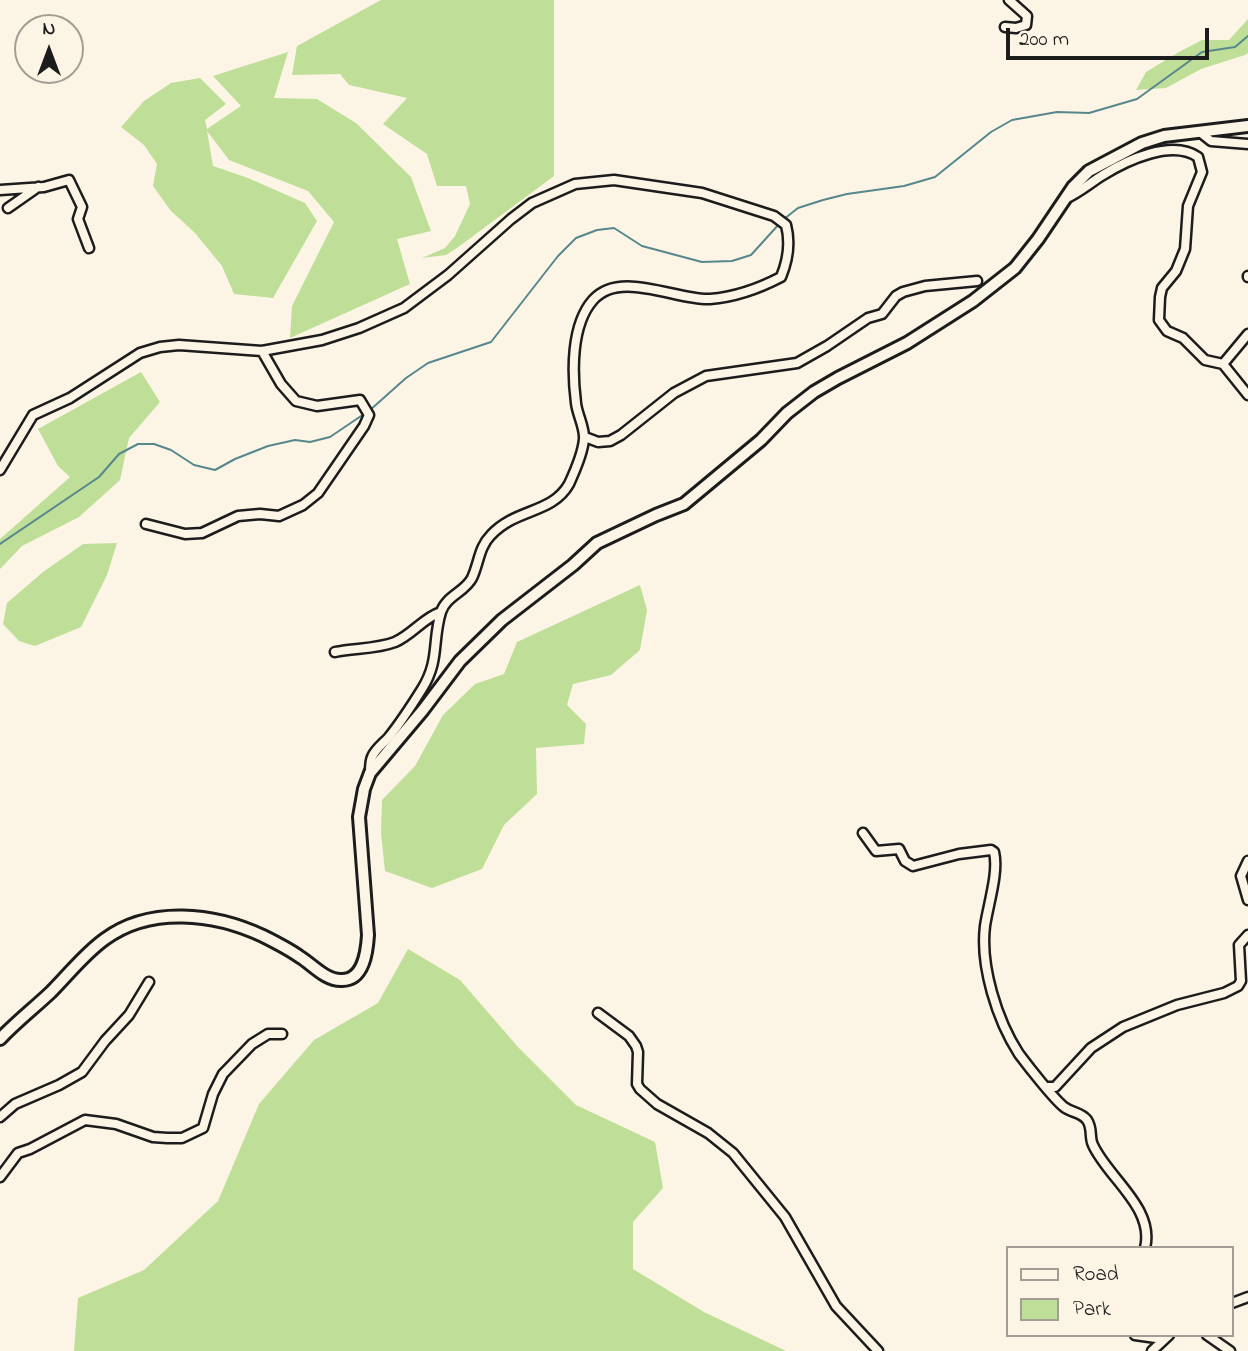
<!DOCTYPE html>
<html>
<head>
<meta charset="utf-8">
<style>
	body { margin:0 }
	#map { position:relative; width:1248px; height:1351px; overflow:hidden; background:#fcf5e5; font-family:"Indie Flower",sans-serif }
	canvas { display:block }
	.legend { position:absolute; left:1006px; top:1246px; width:228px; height:91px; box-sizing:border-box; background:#fcf5e5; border:2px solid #a29e95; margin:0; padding:9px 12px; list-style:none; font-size:21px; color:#1c1c1c }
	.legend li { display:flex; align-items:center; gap:14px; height:35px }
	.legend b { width:35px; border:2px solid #a29e95 }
	.north { position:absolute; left:14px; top:14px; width:70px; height:70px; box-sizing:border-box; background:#fcf5e5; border:2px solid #a29e95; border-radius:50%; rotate:0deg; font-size:19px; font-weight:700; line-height:28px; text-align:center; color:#1c1c1c }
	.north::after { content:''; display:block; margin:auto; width:24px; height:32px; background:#1c1c1c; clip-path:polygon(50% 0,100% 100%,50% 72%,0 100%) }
	.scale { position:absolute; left:1006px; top:28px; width:203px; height:32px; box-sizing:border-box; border:4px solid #1c1c1c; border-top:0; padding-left:9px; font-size:21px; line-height:24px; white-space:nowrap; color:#1c1c1c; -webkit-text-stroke:5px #fcf5e5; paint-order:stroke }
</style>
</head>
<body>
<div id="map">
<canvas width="1248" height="1351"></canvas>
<ul class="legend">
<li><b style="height:9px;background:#fcf5e5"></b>Road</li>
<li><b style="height:19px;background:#bfdf98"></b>Park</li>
</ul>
<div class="north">N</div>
<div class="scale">200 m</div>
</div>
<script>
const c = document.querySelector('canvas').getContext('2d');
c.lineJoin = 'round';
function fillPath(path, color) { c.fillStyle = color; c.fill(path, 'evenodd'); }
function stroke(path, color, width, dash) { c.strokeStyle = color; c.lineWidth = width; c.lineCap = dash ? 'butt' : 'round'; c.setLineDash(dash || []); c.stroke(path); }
fillPath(new Path2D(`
	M381,0H554V176L457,248L446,255L422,258L445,248L455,236L470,204L466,186H437L427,154L383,124L407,98L349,85L340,74L292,75L297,46Z
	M1248,19V53L1245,55L1201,69L1166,88L1136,90L1146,72L1179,52L1202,40H1229Z
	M288,52L274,98L317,99L356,123L411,177L431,231L397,239L410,284L290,338L292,306L334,222L308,191L229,160L207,131L213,166L248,178L305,203L317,221L273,298L234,294L222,266L195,233L171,211L153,186L157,164L144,145L121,127L144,101L171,83L200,78L226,104L205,120L207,129L241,106L213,76Z
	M141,372L160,402L129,438L120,480L79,517L22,546L0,569V539L70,477L58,466L38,429Z
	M117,543L107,575L81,627L35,646L19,641L3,624L7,603L43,572L83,544Z
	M640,585L647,610L640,650L611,675L573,684L567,705L586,724L584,744L536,748L537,794L504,825L482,869L432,888L385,871L381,833L382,800L415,766L443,715L475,684L504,674L517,642Z
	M408,949L460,980L518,1047L576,1105L655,1142L663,1188L633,1222V1269L704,1312L786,1351H74L78,1298L144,1270L218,1201L259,1104L314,1040L378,1003Z`), '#bfdf98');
stroke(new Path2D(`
	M784,219L798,208L823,200L847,194L904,186L935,177L991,132L1012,120L1057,112L1089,113L1137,99L1202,52L1235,47L1248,36
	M369,411L406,378L428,363L491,342L558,256L576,238L597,230L614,228L642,246L702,262L732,261L751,255L780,223
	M0,544L99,477L119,454L138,444H154L171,450L194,465L215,470L235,459L268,446L295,440L310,442L330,437L364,414`), '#56878d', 2);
const minor = new Path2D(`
	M1005,27L1016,28L1026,25L1027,16L1009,0
	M1201,133L1211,141L1248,144
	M0,190L44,187L69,180L82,207L78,219L89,248
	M1065,199C1080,192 1090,183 1103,175C1127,160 1172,139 1198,157L1202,172L1188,206L1185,249L1176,271L1162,288L1160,297L1159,320L1167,331L1183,338L1205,360L1223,364L1248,395
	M8,208L38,187
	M1248,277V276
	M1223,364L1248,334
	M585,437L598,442L610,441L621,435L674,393L706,376L797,363L827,346L868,318L882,314L896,296L903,292L925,286L977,281
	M0,470L33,415L70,398L140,353L160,347L179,345L262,351L322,340L359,328L404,308L448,275L511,219L532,203L575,184L614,180L702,193L774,216L786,225C791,244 788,260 781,277C758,289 736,297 710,299C677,301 620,269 593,300C571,325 572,372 576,403C577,414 585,428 584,439C583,453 575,471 569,484C552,514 516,508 491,535C479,547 479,563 472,578C465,592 446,596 441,612C432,641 440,660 422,689C412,705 401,722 389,737C384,743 375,749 372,757C370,761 370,768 370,773
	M146,524L185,534L202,533L238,516L260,514L279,516L303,505L318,493L364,426L369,415L360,400L317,406L296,401L281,384L262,351
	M335,652C355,648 377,649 395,642C413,634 423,618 441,612
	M863,833L876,851L899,849L905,861L913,866L959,854L991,850L994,852C999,872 988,905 985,926C980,966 997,1020 1019,1054C1028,1066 1053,1098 1064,1107C1072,1113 1081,1112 1087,1120C1093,1129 1089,1137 1093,1145C1108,1178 1155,1208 1145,1248
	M1248,861L1241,876L1248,900
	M598,1013L629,1036L636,1046L638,1052L637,1084L640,1089L657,1104L708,1133L733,1153L785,1217L836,1306L878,1351
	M1047,1087H1055L1091,1048L1123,1027L1177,1005L1224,993L1238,986L1241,981L1239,945L1248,935
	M0,1117L15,1104L59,1085L82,1072L105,1041L129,1015L149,982
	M0,1177L18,1153L30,1149L85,1120L116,1124L153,1137L167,1138H182L203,1128L213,1094L223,1074L252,1044L268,1034H282
	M1232,1303L1248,1297
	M1135,1335L1163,1339
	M1207,1335L1230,1351
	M1152,1351L1169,1335`);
const secondary = new Path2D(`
	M0,1039C16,1022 34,1008 51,992C69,974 84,954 105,939C150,906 214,913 263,936C275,942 289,949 300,957C313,965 325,980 341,980C364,981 367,951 368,935L359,817L364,789L370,773L423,710L460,661L502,620L573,565L597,543L656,515L684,504L761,440L787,413L814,392L838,378L907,343L973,301L1015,268L1038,239L1073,187L1089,171L1142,143L1164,136L1248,126`);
stroke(minor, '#1c1c1c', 13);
stroke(secondary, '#1c1c1c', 16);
stroke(minor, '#fcf5e5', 8);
stroke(secondary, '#fcf5e5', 10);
</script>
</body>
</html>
